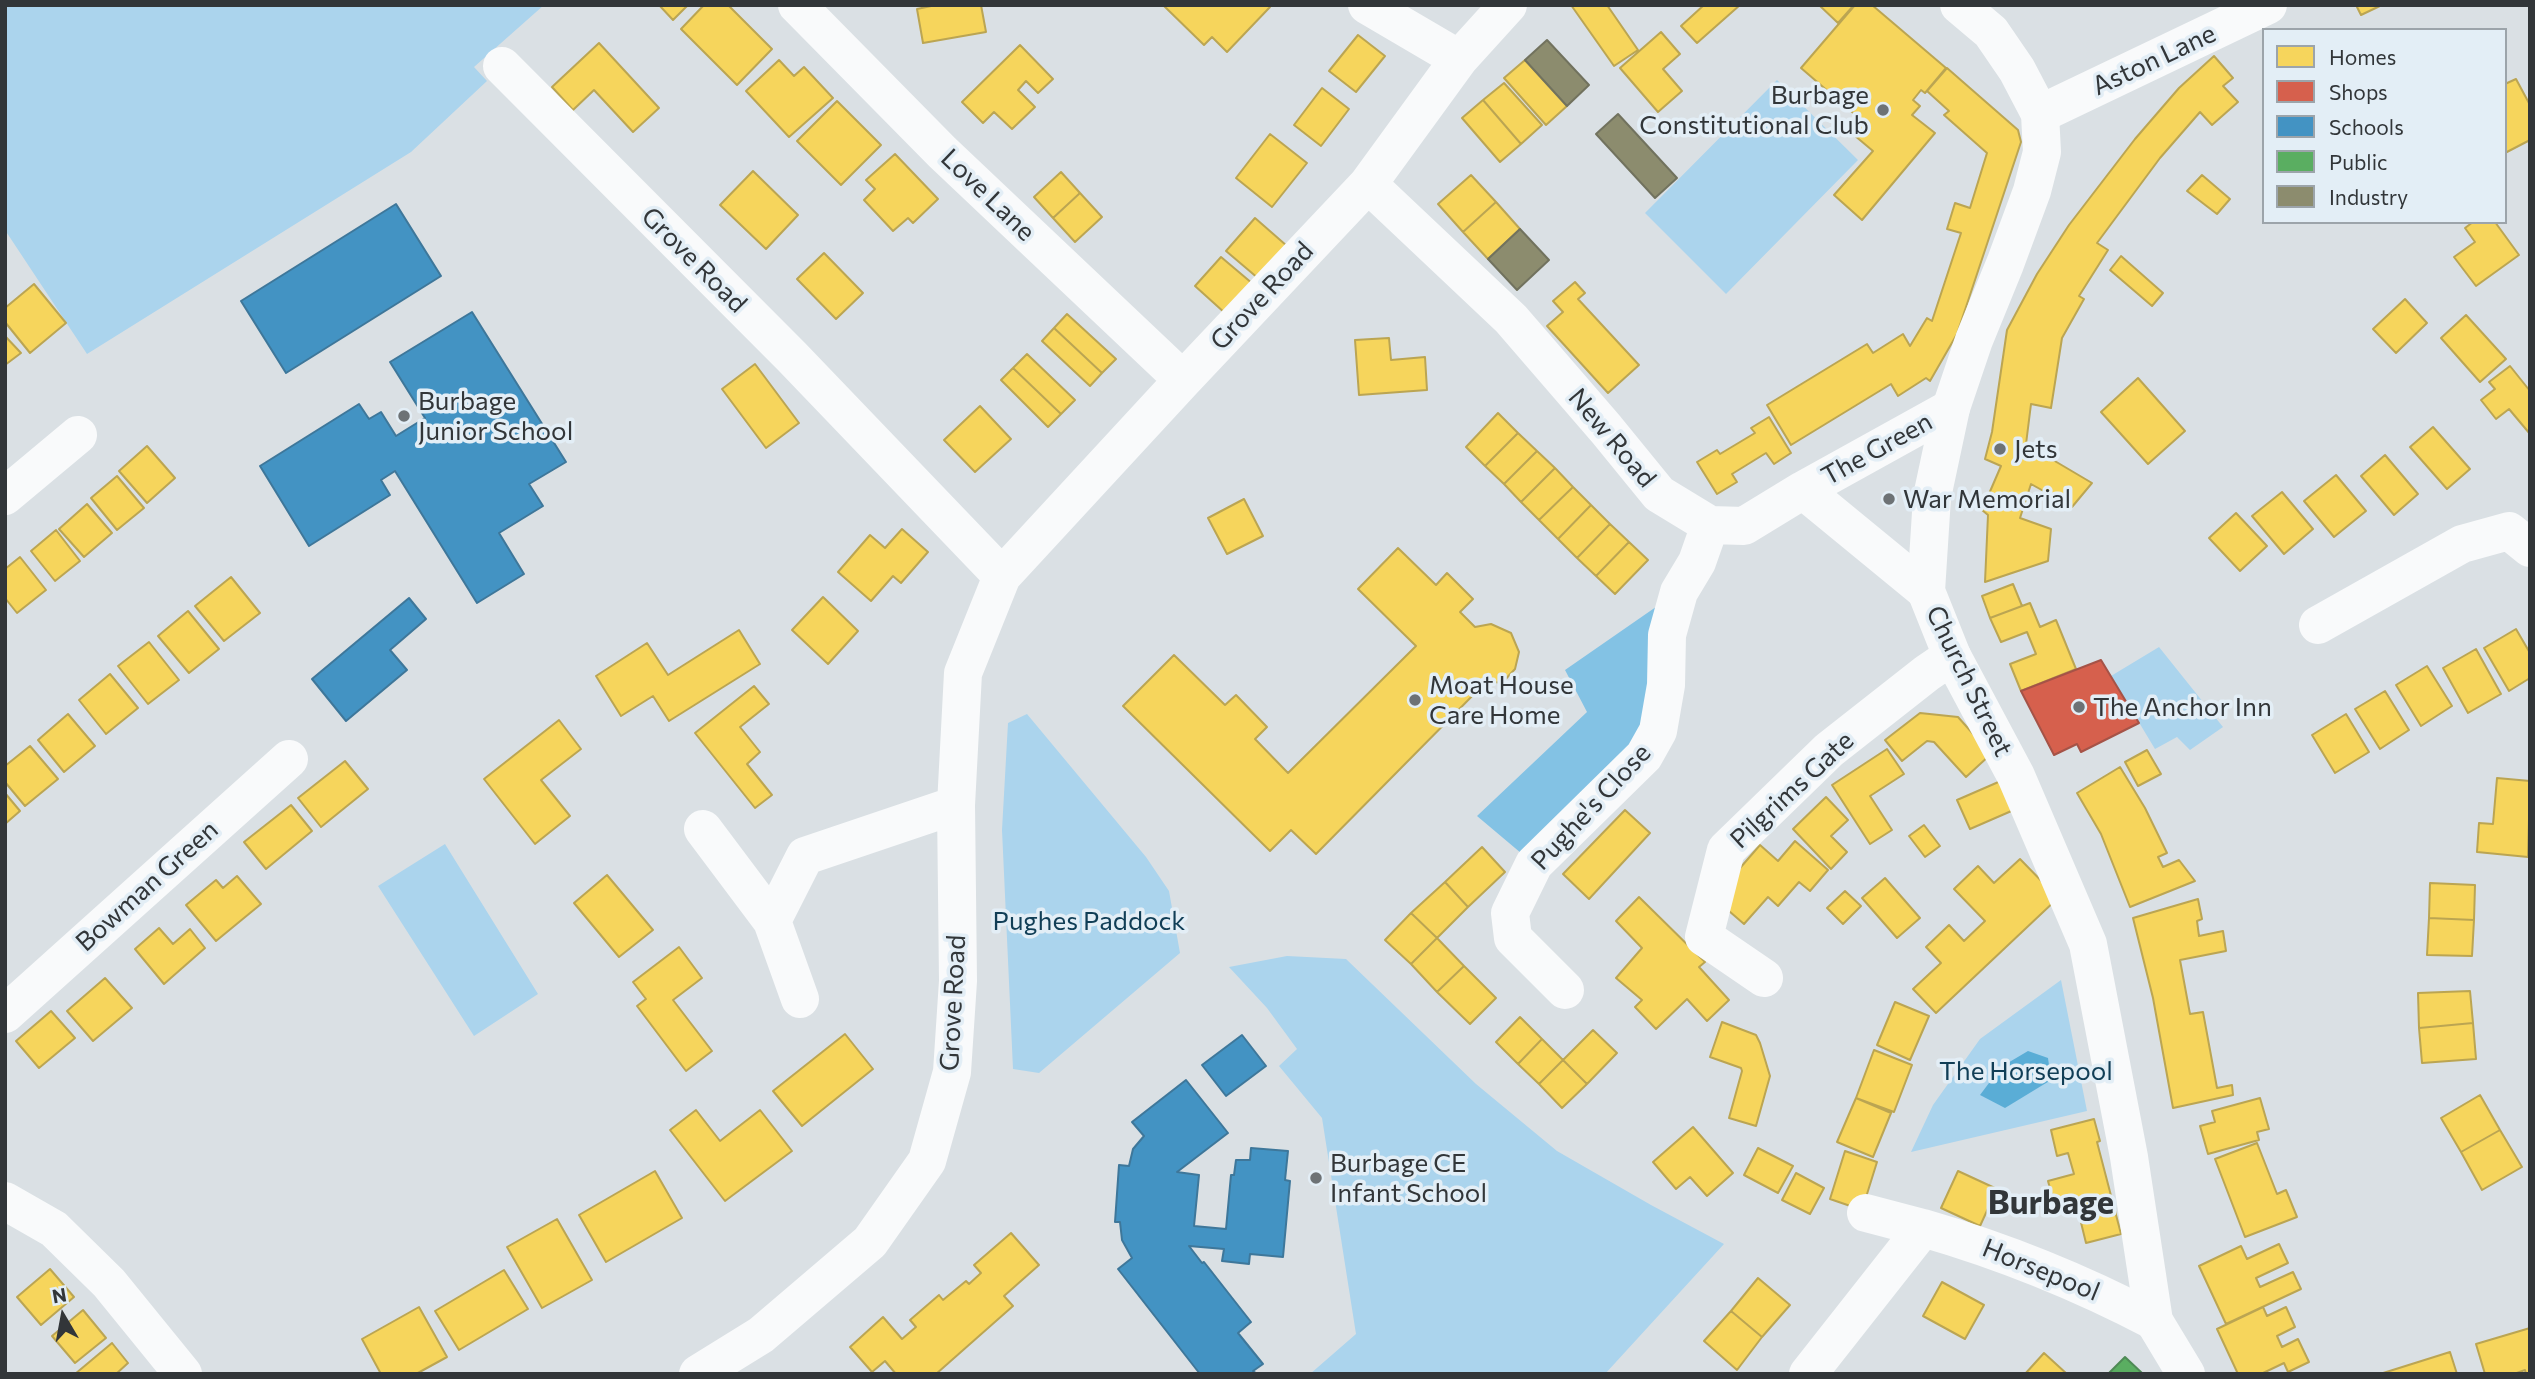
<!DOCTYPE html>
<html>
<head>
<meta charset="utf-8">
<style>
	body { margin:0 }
	#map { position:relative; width:2535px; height:1379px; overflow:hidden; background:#dae0e4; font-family:Commissioner,sans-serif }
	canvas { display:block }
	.frame { position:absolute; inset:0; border:7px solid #323639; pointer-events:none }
	.legend { position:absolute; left:2262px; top:28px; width:245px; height:196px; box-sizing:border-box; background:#e3eef6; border:2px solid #9ca4aa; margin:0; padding:9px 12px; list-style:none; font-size:21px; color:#323639 }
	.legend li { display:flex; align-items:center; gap:14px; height:35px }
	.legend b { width:35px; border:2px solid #9ca4aa }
	.north { position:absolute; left:28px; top:1281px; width:70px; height:70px; -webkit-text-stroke:5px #e3eef6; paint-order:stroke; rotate:350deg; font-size:19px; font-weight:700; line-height:28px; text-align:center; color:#323639 }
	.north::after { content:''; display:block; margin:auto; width:24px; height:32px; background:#323639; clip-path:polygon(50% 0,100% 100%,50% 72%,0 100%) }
</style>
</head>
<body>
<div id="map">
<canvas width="2535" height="1379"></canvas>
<div class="frame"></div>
<ul class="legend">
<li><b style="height:19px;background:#f6d55c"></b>Homes</li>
<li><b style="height:19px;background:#d6604d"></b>Shops</li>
<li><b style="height:19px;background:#4393c3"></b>Schools</li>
<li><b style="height:19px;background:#5aae61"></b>Public</li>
<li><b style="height:19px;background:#8c8c6e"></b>Industry</li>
</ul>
<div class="north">N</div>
</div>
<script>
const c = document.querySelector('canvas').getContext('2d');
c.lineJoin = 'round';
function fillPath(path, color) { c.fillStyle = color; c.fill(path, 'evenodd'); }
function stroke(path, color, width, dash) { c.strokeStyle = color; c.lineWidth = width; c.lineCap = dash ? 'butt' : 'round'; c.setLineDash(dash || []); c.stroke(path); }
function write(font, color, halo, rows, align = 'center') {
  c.font = font + ' Commissioner,sans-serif'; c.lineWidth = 7; c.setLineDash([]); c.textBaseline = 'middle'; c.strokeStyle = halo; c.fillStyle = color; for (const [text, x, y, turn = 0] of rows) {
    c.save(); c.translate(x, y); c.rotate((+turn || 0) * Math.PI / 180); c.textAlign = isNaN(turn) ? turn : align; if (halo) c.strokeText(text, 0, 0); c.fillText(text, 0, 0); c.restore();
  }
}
fillPath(new Path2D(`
	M5,5H544L474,67L487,81L411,152L87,354L5,230Z
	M1777,80L1858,160L1726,294L1645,213Z
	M2159,647L2223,727L2190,750L2177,737L2155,749L2111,676Z
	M1027,714L1146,857L1169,891L1180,953L1039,1073L1013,1069L1002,830L1008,723Z
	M445,844L538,994L474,1036L378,886Z
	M1287,956L1346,959L1476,1084L1557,1151L1651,1205L1724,1244L1605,1374H1310L1356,1334L1322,1118L1279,1066L1297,1049L1267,1008L1229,967Z
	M2061,980L2087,1111L1911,1152L1933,1105L1980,1039Z`), '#abd4ed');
fillPath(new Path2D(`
	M1666,600L1658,731L1534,864L1477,816L1587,712L1565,670Z`), '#83c2e4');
fillPath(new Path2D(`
	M2028,1051L2048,1058L2051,1080L2005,1108L1980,1095L2001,1067Z`), '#5aadd6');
const homes = new Path2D(`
	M659,5H688L673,20Z
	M704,5H728L772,49L737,85L681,29Z
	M936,5H981L986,32L923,43L917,9Z
	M1163,5H1268L1270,7L1227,52L1212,37L1204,45Z
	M1571,5H1607L1638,50L1614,66Z
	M1704,5H1740L1697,43L1681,26Z
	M1819,5H1854L1838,23Z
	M1855,5H1872L1946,68L1925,93L1921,90L1913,100L1920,106L1912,115L1935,133L1862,220L1834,195L1873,151L1848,130L1859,118L1801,68Z
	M2356,5H2382L2361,15Z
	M1661,32L1680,54L1663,69L1682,91L1658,112L1620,68Z
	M1358,35L1385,56L1356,92L1329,71Z
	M599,43L659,108L633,132L594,90L573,110L552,87Z
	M1020,45L1053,79L1038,93L1026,81L1018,90L1035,107L1012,129L994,112L983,123L962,102Z
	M2214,56L2233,78L2223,86L2238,102L2212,125L2200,112L2160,158L2097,243L2108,250L2079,296L2084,299L2062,338L2051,408L2031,404L2026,444L2092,483L2072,507L2031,484L2020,518L2051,529L2048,561L1985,582L1988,515L1982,510L2001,466L1985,459L1992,432L2007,330L2037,274L2069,225L2135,139L2179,88Z
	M779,60L794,76L804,67L833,98L789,137L746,91Z
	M1525,60L1567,106L1546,125L1504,78Z
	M1947,68L2018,130L2021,142L1957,334L1930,381L1926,378L1898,396L1891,384L1791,445L1767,405L1867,344L1873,353L1903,334L1910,346L1927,318L1932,321L1961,233L1947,229L1955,203L1970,208L1987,153L1944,115L1949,111L1927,91Z
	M2516,79L2530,105V140L2505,153V84Z
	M1504,83L1542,125L1521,144L1483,100Z
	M1322,88L1349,109L1321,146L1294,125Z
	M1483,100L1521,144L1500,162L1462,118Z
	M837,101L881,145L841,185L797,141Z
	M1270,134L1307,163L1272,207L1236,178Z
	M895,154L938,199L913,223L908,218L893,231L864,200L875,189L866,180Z
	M753,171L798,215L766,249L720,205Z
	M1061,172L1080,193L1053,218L1034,197Z
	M1471,175L1496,202L1463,232L1438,204Z
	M2202,175L2230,199L2217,214L2187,191Z
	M1080,193L1102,217L1075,242L1053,218Z
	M1496,202L1520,229L1488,259L1463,232Z
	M1255,218L1287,246L1259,279L1226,251Z
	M2473,222H2495L2519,255L2476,286L2454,257L2475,242L2465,228Z
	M824,253L863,293L836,319L797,279Z
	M2121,256L2163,293L2152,306L2110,270Z
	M1221,257L1253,284L1226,314L1195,286Z
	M1575,282L1585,293L1578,299L1639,365L1608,393L1547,326L1563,312L1553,301Z
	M34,284L66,323L30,353L5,322V308Z
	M2405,299L2427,323L2396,353L2373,329Z
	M1067,314L1116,359L1102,373L1054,328Z
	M2466,315L2506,359L2480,382L2441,338Z
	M1054,328L1102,373L1090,386L1042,341Z
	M5,336L21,353L5,365Z
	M1389,338L1391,360L1425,357L1427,390L1359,395L1355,340Z
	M1027,354L1075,400L1061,414L1013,368Z
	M755,364L799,423L766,448L722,389Z
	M2510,366L2530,391V434L2509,409L2496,419L2481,400L2495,389L2489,382Z
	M1013,368L1061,414L1048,427L1001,380Z
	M2138,378L2185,431L2148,464L2101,412Z
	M980,406L1011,439L975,472L944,440Z
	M1498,413L1518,433L1485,466L1466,447Z
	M1769,417L1791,453L1774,464L1766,453L1732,474L1737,482L1717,494L1697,462L1717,450L1720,454L1755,433L1751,428Z
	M2433,427L2470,469L2447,489L2410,447Z
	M1518,433L1537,451L1504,484L1485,466Z
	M147,446L175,478L147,503L119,471Z
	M1537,451L1555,468L1521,502L1504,484Z
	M2385,455L2418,494L2394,515L2361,476Z
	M1555,468L1573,487L1539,520L1521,502Z
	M2336,475L2366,511L2334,537L2304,501Z
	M117,476L144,508L117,530L91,498Z
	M1573,487L1591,505L1558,539L1539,520Z
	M2282,492L2313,529L2284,554L2252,516Z
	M1244,499L1263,536L1227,554L1208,518Z
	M87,504L112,533L84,557L59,529Z
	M1591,505L1610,524L1577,558L1558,539Z
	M2236,513L2267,546L2240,571L2209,538Z
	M1610,524L1629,542L1596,576L1577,558Z
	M902,529L928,552L901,583L893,576L871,601L838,572L870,535L885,548Z
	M56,530L80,561L55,581L31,551Z
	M1629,542L1648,560L1615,594L1596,576Z
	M1398,548L1436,585L1447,573L1473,599L1460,612L1475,627L1491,624L1511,633L1519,652L1515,669L1502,683L1487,681L1316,854L1291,830L1270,851L1123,706L1174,655L1225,705L1236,695L1267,727L1255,739L1288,773L1416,646L1358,589Z
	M20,557L46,590L17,613L5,598V569Z
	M231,577L260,613L224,641L195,606Z
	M2013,584L2022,606L1990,618L1982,596Z
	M823,597L858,631L828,664L792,630Z
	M2030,603L2040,627L2056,620L2076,669L2021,691L2010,664L2036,654L2027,632L2001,642L1990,618Z
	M188,611L219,649L189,673L158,636Z
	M2516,629L2530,653V678L2509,691L2484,648Z
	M739,630L760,664L669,721L653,696L621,716L596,676L647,643L668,675Z
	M149,642L179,680L148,704L118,666Z
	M2476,649L2501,694L2468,713L2443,668Z
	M2427,666L2452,706L2421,726L2396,685Z
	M110,674L138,708L106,734L79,700Z
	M754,686L769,704L740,727L760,752L747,764L772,795L755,808L695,733Z
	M2385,691L2409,730L2380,749L2355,709Z
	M1920,713L1958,717L1991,754L1966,777L1934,742L1927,741L1902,761L1885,740Z
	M68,714L95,746L64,772L38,740Z
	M2346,714L2369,752L2335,773L2312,735Z
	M559,720L581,749L541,780L570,816L535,844L484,779Z
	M30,746L58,779L25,806L5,782V766Z
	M1887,749L1904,774L1870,796L1892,830L1870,844L1832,785Z
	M2147,750L2161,774L2138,786L2125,762Z
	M345,761L368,789L321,827L298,798Z
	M2120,767L2145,808L2167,853L2158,857L2163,867L2179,860L2195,881L2130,907L2101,834L2077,793Z
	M2497,778L2530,781L2528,857L2477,852L2479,823L2493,824Z
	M2003,780L2016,809L1970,829L1957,800Z
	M5,793L20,811L5,824Z
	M1826,797L1848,820L1831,836L1847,852L1831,869L1793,829Z
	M291,805L312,831L266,869L244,842Z
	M1625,810L1650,833L1589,899L1563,874Z
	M1924,825L1940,846L1925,857L1909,836Z
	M1795,841L1828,870L1810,891L1799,882L1778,906L1768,897L1744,924L1714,898L1760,845L1778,861Z
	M1482,847L1505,872L1468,907L1445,882Z
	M2020,859L2058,898L1936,1013L1913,989L1941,963L1926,947L1949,925L1964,941L1985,921L1954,889L1978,866L1994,883Z
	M607,875L653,930L619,957L574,903Z
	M237,876L261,904L216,941L186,905L216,880L223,888Z
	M1885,878L1920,918L1897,938L1862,898Z
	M1445,882L1468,907L1437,938L1411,913Z
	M2430,883L2475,885L2474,920L2429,918Z
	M1845,891L1861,906L1843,924L1827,908Z
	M1639,897L1705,962L1699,967L1729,1000L1707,1021L1687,999L1656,1029L1635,1007L1642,1000L1616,978L1642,948L1616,921Z
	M2198,899L2202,919L2197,921L2199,936L2223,931L2226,951L2180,960L2190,1014L2203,1012L2217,1088L2232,1085L2233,1095L2173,1108L2153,998L2133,918Z
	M1411,913L1437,938L1411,964L1385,940Z
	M2429,918L2474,920L2472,956L2427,955Z
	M159,928L173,944L190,929L205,948L164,984L135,949Z
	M1437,938L1464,966L1437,992L1411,964Z
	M679,947L702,978L673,1000L712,1051L686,1071L637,1006L646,999L633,982Z
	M1464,966L1496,998L1470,1024L1437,992Z
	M105,978L132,1008L93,1041L67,1011Z
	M2470,991L2473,1023L2419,1028L2418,993Z
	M1895,1002L1929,1016L1910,1060L1877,1045Z
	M51,1011L75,1038L39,1068L16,1041Z
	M1520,1017L1542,1039L1518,1064L1496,1042Z
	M1722,1022L1756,1035L1760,1043L1770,1076L1756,1126L1729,1118L1742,1071L1741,1068L1710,1057Z
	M2473,1023L2476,1059L2422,1063L2419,1028Z
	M1593,1030L1617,1053L1587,1084L1563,1060Z
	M845,1034L873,1069L802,1126L773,1091Z
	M1542,1039L1563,1060L1539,1084L1518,1064Z
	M1874,1050L1912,1065L1894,1112L1856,1098Z
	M1563,1060L1587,1084L1562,1108L1539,1084Z
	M2480,1095L2500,1130L2461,1152L2441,1118Z
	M1856,1098L1891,1113L1873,1157L1837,1142Z
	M2260,1098L2269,1129L2257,1132L2259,1140L2208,1154L2200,1126L2215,1122L2212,1111Z
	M696,1110L720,1141L760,1110L792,1151L725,1201L670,1130Z
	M2094,1119L2100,1141L2097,1142L2121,1234L2086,1243L2075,1198L2054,1203L2048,1181L2074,1174L2068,1153L2057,1156L2051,1130Z
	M1693,1127L1733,1173L1707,1196L1690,1177L1676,1189L1653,1162Z
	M2500,1130L2522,1167L2482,1190L2461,1152Z
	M2257,1143L2277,1194L2286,1190L2297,1217L2245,1237L2215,1159Z
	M1758,1148L1793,1166L1778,1193L1744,1175Z
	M1845,1151L1877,1162L1862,1210L1830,1199Z
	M655,1171L682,1218L606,1262L579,1215Z
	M1958,1171L1997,1189L1980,1226L1941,1208Z
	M1796,1173L1824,1188L1810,1214L1782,1200Z
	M557,1219L592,1280L542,1308L507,1247Z
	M1011,1233L1039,1265L1004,1296L1013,1306L936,1374H896L885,1361L872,1372L850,1347L883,1317L902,1339L916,1327L910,1320L939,1295L943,1300L966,1281L969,1284L981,1273L974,1265Z
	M2279,1244L2288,1263L2256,1278L2260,1287L2293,1272L2301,1289L2226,1324L2199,1266L2241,1246L2247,1259Z
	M50,1269L74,1297L41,1325L17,1297Z
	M504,1270L528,1309L459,1350L435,1311Z
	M1758,1278L1790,1305L1762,1337L1731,1311Z
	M1942,1282L1984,1305L1965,1339L1923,1316Z
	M419,1307L447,1357L416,1374H381L362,1339Z
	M2263,1307L2267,1316L2286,1307L2295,1327L2277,1336L2282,1347L2298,1339L2309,1362L2288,1372L2284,1363L2261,1374H2238L2217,1329Z
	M83,1310L106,1338L75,1363L52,1336Z
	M1731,1311L1762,1337L1737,1370L1704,1341Z
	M2530,1328V1374H2526L2525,1370L2514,1374H2485L2476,1344Z
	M112,1343L128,1363L116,1374H75Z
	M2450,1352L2457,1374H2380Z
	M2044,1353L2067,1374H2025Z`);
fillPath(homes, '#f6d55c');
stroke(homes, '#bba552', 2);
const shops = new Path2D(`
	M2101,660L2139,723L2081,752L2077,744L2054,755L2021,691Z`);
fillPath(shops, '#d6604d');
stroke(shops, '#a55347', 2);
const schools = new Path2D(`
	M396,204L441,276L286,373L241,301Z
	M472,312L566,462L529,484L543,506L499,533L524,574L477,603L395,471L381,480L390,495L309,546L260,466L359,404L369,419L381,412L396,436L425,418L390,362Z
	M409,598L426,619L390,650L407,670L346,721L312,679Z
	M1242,1035L1266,1066L1226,1096L1202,1065Z
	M1186,1080L1228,1133L1177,1172L1199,1175L1194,1226L1226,1229L1231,1175H1234L1236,1160H1250L1251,1148L1288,1151L1285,1180L1290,1181L1283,1257L1250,1254L1249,1264L1222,1261L1224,1249L1189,1246L1202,1263L1204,1262L1251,1322L1238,1333L1263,1364L1253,1371L1257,1374H1200L1118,1269L1132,1258L1122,1240L1120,1222H1115L1119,1165L1129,1166L1133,1149L1144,1136L1132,1122Z`);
fillPath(schools, '#4393c3');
stroke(schools, '#3e779a', 2);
const public = new Path2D(`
	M2125,1357L2143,1374H2108Z`);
fillPath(public, '#5aae61');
stroke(public, '#4e8a55', 2);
const industry = new Path2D(`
	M1547,40L1589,85L1567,106L1525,60Z
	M1618,114L1677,178L1655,198L1596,134Z
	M1520,229L1549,260L1517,290L1488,259Z`);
fillPath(industry, '#8c8c6e');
stroke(industry, '#71725e', 2);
stroke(new Path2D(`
	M797,5L942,152L1183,380
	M1367,5L1459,59
	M502,66L792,357L1002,576
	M2040,114L2268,5
	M1368,184L1511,319L1606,429L1659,494L1710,525L1744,526L1803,490L1926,591
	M1803,490L1951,408
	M5,496L78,435
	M2318,625L2462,544L2509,531L2530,548
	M703,829L772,921
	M1764,978L1704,937L1726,850L1829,750L1927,673L1952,656
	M1565,990L1513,938L1510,913L1534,864L1644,756L1658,731L1666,685L1667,635L1679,592L1697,562L1710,525
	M800,999L772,921L805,856L956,805
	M5,1014L289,759
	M5,1201L54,1229L109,1283L183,1374
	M1866,1213L1923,1228
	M698,1374L761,1335L870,1242L927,1161L952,1072L958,981L956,805L963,673L1002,576L1183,380L1368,184L1459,59L1508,5
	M1808,1374L1923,1228C2006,1252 2078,1281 2154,1321`), '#f9fafb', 38);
stroke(new Path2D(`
	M1959,5L1991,32L2017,70L2040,114L2042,152L2032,191L2005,264L1974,340L1951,408L1932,497L1926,591L1952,656L2016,776L2088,944L2129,1157L2154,1321L2186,1374`), '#f9fafb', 38);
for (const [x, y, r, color] of [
	[1883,110,7,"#6d7275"],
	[404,416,7,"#6d7275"],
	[2000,449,7,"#6d7275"],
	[1889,499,7,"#6d7275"],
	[1415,700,7,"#6d7275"],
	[2079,707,7,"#6d7275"],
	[1316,1178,7,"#6d7275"]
]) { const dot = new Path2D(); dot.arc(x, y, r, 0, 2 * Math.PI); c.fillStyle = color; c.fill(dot); stroke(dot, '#e3eef6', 2.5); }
write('26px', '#323639', '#e3eef6', [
	["Aston Lane",2154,60,-25],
	["Love Lane",988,195,44],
	["Grove Road",694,260,45],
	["Grove Road",1262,296,-47],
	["New Road",1612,438,50],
	["The Green",1877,449,-29],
	["Church Street",1969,681,64],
	["Pilgrims Gate",1792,790,-43],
	["Pughe's Close",1591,807,-47],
	["Bowman Green",147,886,-42],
	["Grove Road",953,1003,-87],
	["Horsepool",2041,1270,22]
]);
write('26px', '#323639', '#e3eef6', [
	["Burbage",1869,95,"right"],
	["Constitutional Club",1869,125,"right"],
	["Burbage",418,401],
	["Junior School",418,431],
	["Jets",2014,449],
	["War Memorial",1903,499],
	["Moat House",1429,685],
	["Care Home",1429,715],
	["The Anchor Inn",2093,707],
	["Burbage CE",1330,1163],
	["Infant School",1330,1193]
], 'left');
write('26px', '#113e56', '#e3eef6', [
	["Pughes Paddock",1089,921],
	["The Horsepool",2026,1071]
]);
write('bold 33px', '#323639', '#e3eef6', [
	["Burbage",2051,1203]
]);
</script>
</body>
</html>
